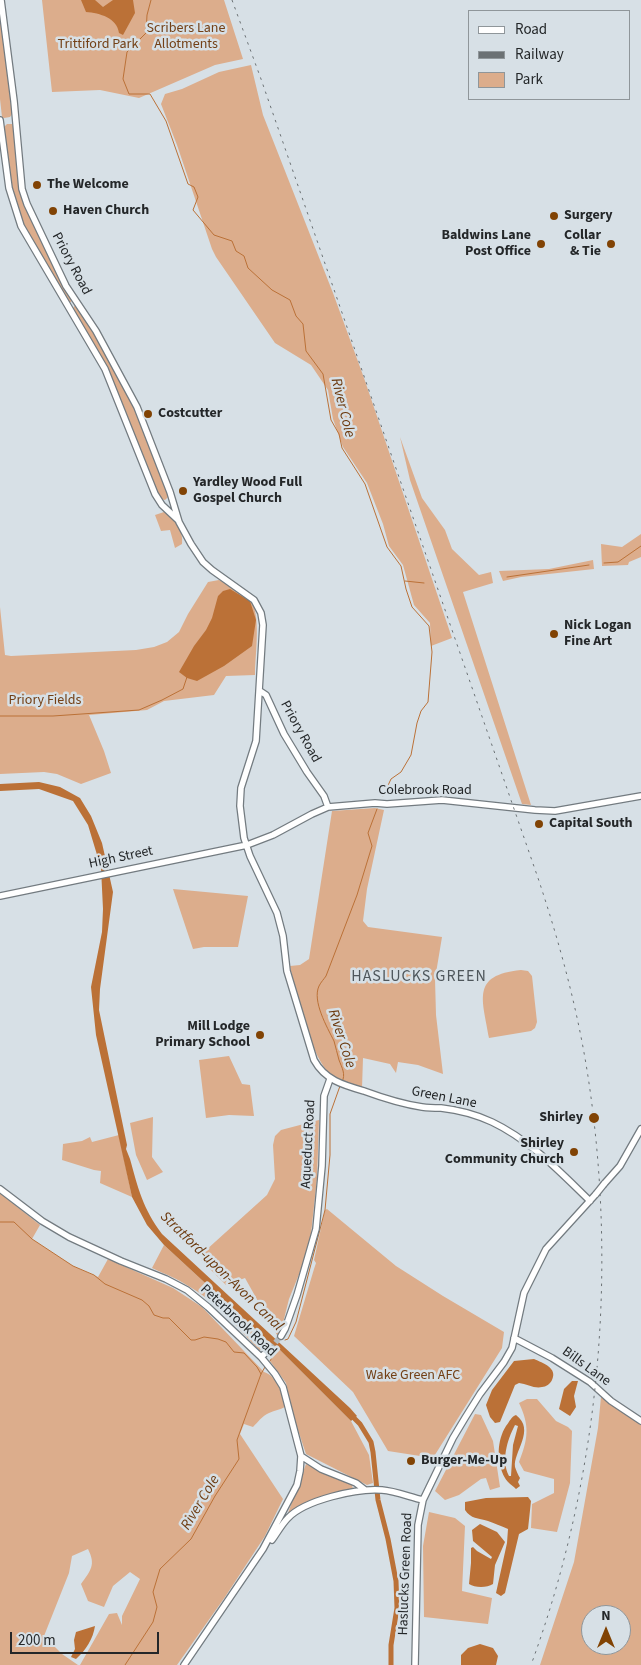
<!DOCTYPE html>
<html>
<head>
<meta charset="utf-8">
<style>
	body { margin:0 }
	#map { position:relative; width:641px; height:1665px; overflow:hidden; background:#d7e0e6; font-family:"Source Sans 3",sans-serif }
	canvas { display:block }
	.legend { position:absolute; left:468px; top:10px; width:162px; height:90px; box-sizing:border-box; background:#d7e0e6; border:1px solid #8f969a; margin:0; padding:6px 9px; list-style:none; font-size:15px; color:#242729 }
	.legend li { display:flex; align-items:center; gap:10px; height:25px }
	.legend b { width:25px; border:1px solid #8f969a }
	.north { position:absolute; left:581px; top:1605px; width:50px; height:50px; box-sizing:border-box; background:#d7e0e6; border:1px solid #8f969a; border-radius:50%; rotate:0deg; font-size:14px; font-weight:700; line-height:20px; text-align:center; color:#242729 }
	.north::after { content:''; display:block; margin:auto; width:18px; height:22px; background:#814304; clip-path:polygon(50% 0,100% 100%,50% 72%,0 100%) }
	.scale { position:absolute; left:10px; top:1632px; width:149px; height:22px; box-sizing:border-box; border:2px solid #242729; border-top:0; padding-left:6px; font-size:15px; line-height:18px; white-space:nowrap; color:#242729; -webkit-text-stroke:4px #d7e0e6; paint-order:stroke }
</style>
</head>
<body>
<div id="map">
<canvas width="641" height="1665"></canvas>
<ul class="legend">
<li><b style="height:6px;background:#fff"></b>Road</li>
<li><b style="height:6px;background:#6b7174"></b>Railway</li>
<li><b style="height:14px;background:#dcad8c"></b>Park</li>
</ul>
<div class="north">N</div>
<div class="scale">200 m</div>
</div>
<script>
const c = document.querySelector('canvas').getContext('2d');
c.lineJoin = 'round';
function fillPath(path, color) { c.fillStyle = color; c.fill(path, 'evenodd'); }
function stroke(path, color, width, dash) { c.strokeStyle = color; c.lineWidth = width; c.lineCap = dash ? 'butt' : 'round'; c.setLineDash(dash || []); c.stroke(path); }
function write(font, color, halo, rows, align = 'center') {
  c.font = font + ' "Source Sans 3",sans-serif'; c.lineWidth = 5; c.setLineDash([]); c.textBaseline = 'middle'; c.strokeStyle = halo; c.fillStyle = color; for (const [text, x, y, turn = 0] of rows) {
    c.save(); c.translate(x, y); c.rotate((+turn || 0) * Math.PI / 180); c.textAlign = isNaN(turn) ? turn : align; if (halo) c.strokeText(text, 0, 0); c.fillText(text, 0, 0); c.restore();
  }
}
fillPath(new Path2D(`
	M42,0H224L243,59L215,65L139,98L100,90L52,92Z
	M0,7L12,114L10,117L4,118L2,117L0,99Z
	M251,65L263,115L333,293L364,378L452,638L431,646L430,623L414,605L403,565L389,546L383,524L367,483L343,447L333,419L328,390L311,365L275,343L216,257L212,249L177,145L161,104L165,94L182,89L219,72Z
	M7,124H12L14,129L21,193L26,208L58,275L72,299L71,302H69L23,224L10,184L4,127Z
	M74,306L77,307L96,336L133,406L166,490L168,497L165,500L161,499L157,493L107,366L73,310Z
	M400,437L422,498L445,530L452,549L479,575L491,572L493,583L463,592L531,805L522,804L410,480Z
	M164,512C175,517 184,532 182,544L175,548L170,530L161,531L155,515Z
	M641,534V557L629,562L628,565L602,566L601,544L622,547Z
	M593,560L594,569L521,577L503,581L499,571L549,569Z
	M219,580L249,597C262,613 255,654 255,675L226,676L214,695L164,701L147,710L89,715L104,751L111,773L81,784L57,774L44,772L0,774V607L5,655L11,656L136,650L154,647L167,642L179,632L188,614L208,582Z
	M375,808L384,810L367,889L363,921L368,927L442,937L435,979L436,1015L443,1074L418,1065L398,1062L396,1073L390,1064L363,1058L362,1088C353,1085 341,1083 333,1077C311,1060 296,994 290,966L300,965L309,959L332,811Z
	M173,889L248,896L238,947H204L193,949Z
	M521,970L528,971L532,976L537,1022L535,1028L531,1031L489,1038C483,1000 470,975 521,970Z
	M229,1056L242,1084L250,1085L254,1116L229,1115L206,1118L199,1060Z
	M153,1117L152,1157L163,1172L147,1180L136,1155L130,1123Z
	M319,1120L317,1178L311,1234L302,1267L289,1299L280,1335H277L245,1278L226,1285L201,1260L205,1251L267,1195L275,1179L273,1145L275,1136L281,1130Z
	M119,1135L132,1197L100,1183L101,1171L94,1170L62,1160L63,1144L82,1141L90,1137L92,1142Z
	M0,1193L40,1225L32,1239L73,1266L98,1277L108,1259L173,1288L202,1307L264,1372C278,1377 282,1392 285,1407C280,1410 275,1410 269,1413C262,1416 258,1422 253,1427L244,1424L240,1434L283,1499L265,1536L225,1597L177,1665H80L109,1614L117,1613L122,1625V1616L140,1579L130,1572L113,1586L104,1607L88,1601L81,1584C91,1570 96,1565 88,1549L72,1556L69,1573L44,1636L62,1654L78,1665H0Z
	M327,1209L396,1266L443,1296L504,1332L502,1348L433,1458L388,1451L353,1392L294,1336L314,1269L316,1263L314,1260L325,1210Z
	M164,1245L270,1343L265,1349L259,1350C238,1328 216,1302 190,1287C178,1279 165,1274 152,1268Z
	M277,1349L280,1350L351,1421L369,1455L373,1483L367,1485L306,1454L292,1412L286,1383L270,1361Z
	M601,1397L641,1425V1665H540L574,1562L598,1428ZM591,1615H621V1645H591Z
	M527,1399H537L556,1421L568,1427L572,1431L570,1483L557,1532L531,1528L532,1504L554,1493V1479L524,1471L519,1462C528,1439 530,1426 519,1403Z
	M475,1414L481,1415L493,1441L500,1487L490,1490L486,1478L481,1479L459,1495L445,1500L435,1491Z
	M306,1464L352,1485L353,1489C336,1493 318,1496 302,1504C297,1507 294,1511 288,1513Z
	M429,1512L455,1518L465,1526L462,1591L492,1598L488,1624L424,1617L423,1546Z`), '#dcad8c');
fillPath(new Path2D(`
	M81,0H95L103,7L113,0H133L135,13L123,35L119,33C117,18 100,13 86,12Z
	M230,589L250,601L256,620L252,646L224,666L197,681L187,678L179,672L194,646L206,630L212,618L218,596L223,591Z
	M39,782L60,787L80,798L91,816L102,843L113,892L100,989L99,1010L127,1145L126,1149L130,1159C138,1188 143,1209 162,1234L350,1408L357,1416L351,1421L280,1350L270,1343L164,1245L147,1225L132,1197L96,1035L91,987L102,932L103,909L101,868L88,825L73,801L39,789L0,791V784Z
	M534,1359C543,1363 558,1368 552,1380C550,1384 546,1387 542,1387C535,1389 527,1384 519,1383L515,1385L500,1422L495,1423L490,1417L486,1405L492,1390L514,1361Z
	M572,1381H578L574,1396L576,1407L570,1416L559,1409L564,1389Z
	M516,1415C536,1430 513,1452 515,1467C516,1470 518,1475 520,1478L518,1482L520,1486L516,1489C513,1486 507,1482 505,1478C496,1462 497,1440 506,1426C510,1421 511,1417 516,1415ZM515,1425L518,1426L513,1445L511,1476H509C501,1461 507,1440 515,1425Z
	M528,1497L531,1501L528,1529L519,1534L505,1593L501,1596L496,1593L507,1543L508,1529C501,1526 494,1523 488,1521C478,1518 471,1519 465,1510V1502L486,1498Z
	M480,1524L497,1532L505,1542L495,1565L493,1584C487,1588 475,1588 469,1584L471,1563V1548L473,1547L477,1551L491,1559L492,1557L473,1541L472,1530Z
	M95,1626C93,1639 86,1650 76,1659L71,1657L75,1649L74,1640L76,1632Z
	M480,1644L493,1648L498,1656L496,1665H461V1655L468,1648Z`), '#bb7137');
stroke(new Path2D(`
	M151,0L147,15L146,33L127,52L123,79L129,94H150L166,121L188,184L194,187L198,197L193,210L214,235L232,241L236,251L244,256L248,268L272,290L290,300L296,316L303,324L306,351L323,374L331,420L339,434L342,448L365,484L387,547L401,566L406,589L412,607L429,626L432,652L428,702L421,711L417,723L411,755L401,772L391,779L383,796
	M604,563L618,562L641,546
	M507,577L589,565
	M405,581L424,583
	M0,716H53L139,710L162,700L183,689L187,677
	M342,1082C346,1074 342,1068 339,1060C337,1054 336,1047 334,1041C327,1027 312,1001 319,986C321,982 324,979 326,976L357,895L372,846L368,833L377,809
	M0,1222H14L32,1239L73,1266L94,1275L105,1284L142,1300L149,1306L154,1315L163,1318H169L191,1340H195L204,1337L218,1339L226,1342L234,1352L244,1353L257,1367L261,1374
	M285,1340L288,1339L296,1322L325,1210L330,1155V1114L340,1086
	M270,1361L277,1349
	M125,1665L153,1622L157,1607L153,1592L160,1569L191,1539L215,1496L239,1459L237,1440L261,1374L265,1367`), '#bb7137', 1);
stroke(new Path2D(`
	M350,1414L360,1424L371,1442L373,1452L378,1500L388,1539L396,1581L397,1608L391,1645V1665`), '#bb7137', 5);
stroke(new Path2D(`
	M270,1349L281,1336`), '#b3bbc0', 5.5, [5.5, 3]);
const minor = new Path2D(`
	M1,0L14,101L22,189L27,204L66,286L96,331L137,407L170,492L179,522L191,544L203,562L212,570L254,600L261,613L263,625L256,741L241,788L240,806L244,838L250,856L277,913L283,936L287,971L314,1060C325,1080 343,1085 364,1091C383,1098 402,1104 422,1107C429,1108 435,1108 441,1108C459,1110 477,1115 492,1122C530,1140 560,1172 590,1201
	M0,120L9,188L21,226L105,369L155,494L162,505L178,520
	M260,691L266,695L284,734L307,772L324,796L328,807
	M0,896L247,845L273,835L312,814L328,807L375,803L387,804L442,800L535,810L555,811L641,796
	M604,1184L620,1166L641,1129
	M0,1189L42,1221L69,1237L121,1261L166,1279L187,1290L208,1307L261,1357L275,1374L283,1387L301,1456L300,1471L297,1485L263,1549L184,1665
	M281,1336L285,1329L297,1295L316,1229L322,1166L324,1096L330,1079
	M514,1338L552,1358L590,1382L611,1401L641,1421
	M261,1357L270,1349
	M301,1456L321,1469L356,1483L365,1490
	M272,1540C277,1533 282,1524 288,1518C305,1500 357,1488 382,1490C395,1491 410,1497 423,1500
	M415,1665L418,1525L423,1500L453,1438L465,1418L480,1394L504,1362L512,1348L524,1293L546,1249L596,1194`);
stroke(minor, '#737b80', 8);
stroke(minor, '#fff', 5.5);
stroke(new Path2D(`
	M232,0L261,79L538,878C561,947 580,1018 590,1090C617,1282 598,1482 531,1665`), '#6b7174', 1, [2.5, 5]);
const minorBridge = new Path2D(`
	M596,1194L604,1184`);
stroke(minorBridge, '#737b80', 8, []);
stroke(minorBridge, '#fff', 5.5);
for (const [x, y, r, color] of [
	[37,185,5,"#814304"],
	[53,211,5,"#814304"],
	[554,216,5,"#814304"],
	[541,244,5,"#814304"],
	[611,244,5,"#814304"],
	[148,414,5,"#814304"],
	[183,491,5,"#814304"],
	[554,634,5,"#814304"],
	[539,824,5,"#814304"],
	[260,1035,5,"#814304"],
	[594,1118,6,"#814304"],
	[574,1152,5,"#814304"],
	[411,1461,5,"#814304"]
]) { const dot = new Path2D(); dot.arc(x, y, r, 0, 2 * Math.PI); c.fillStyle = color; c.fill(dot); stroke(dot, '#d7e0e6', 2); }
write('14px', '#734016', '#d7e0e6', [
	["Scribers Lane",186,29],
	["Allotments",186,45],
	["Trittiford Park",98,45],
	["Priory Fields",45,701],
	["Wake Green AFC",413,1376]
]);
write('bold 14px', '#242729', '#d7e0e6', [
	["The Welcome",47,185],
	["Haven Church",63,211],
	["Surgery",564,216],
	["Baldwins Lane",531,236,"right"],
	["Post Office",531,252,"right"],
	["Collar",601,236,"right"],
	["& Tie",601,252,"right"],
	["Costcutter",158,414],
	["Yardley Wood Full",193,483],
	["Gospel Church",193,499],
	["Nick Logan",564,626],
	["Fine Art",564,642],
	["Capital South",549,824],
	["Mill Lodge",250,1027,"right"],
	["Primary School",250,1043,"right"],
	["Shirley",583,1118,"right"],
	["Shirley",564,1144,"right"],
	["Community Church",564,1160,"right"],
	["Burger-Me-Up",421,1461]
], 'left');
write('14px', '#242729', '#d7e0e6', [
	["Priory Road",71,264,62],
	["Priory Road",300,732,61],
	["Colebrook Road",425,791],
	["High Street",121,858,-12],
	["Green Lane",444,1098,11],
	["Aqueduct Road",309,1144,-87],
	["Peterbrook Road",238,1321,43],
	["Bills Lane",586,1367,36],
	["Haslucks Green Road",406,1574,-88]
]);
write('italic 15px', '#6c3a0f', '#d7e0e6', [
	["River Cole",342,408,76],
	["River Cole",341,1039,72],
	["Stratford-upon-Avon Canal",221,1272,44],
	["River Cole",201,1503,-59]
]);
c.letterSpacing = '1px';
write('16px', '#4e565b', '#d7e0e6', [
	["HASLUCKS GREEN",419,977]
]);
c.letterSpacing = '0px';
</script>
</body>
</html>
